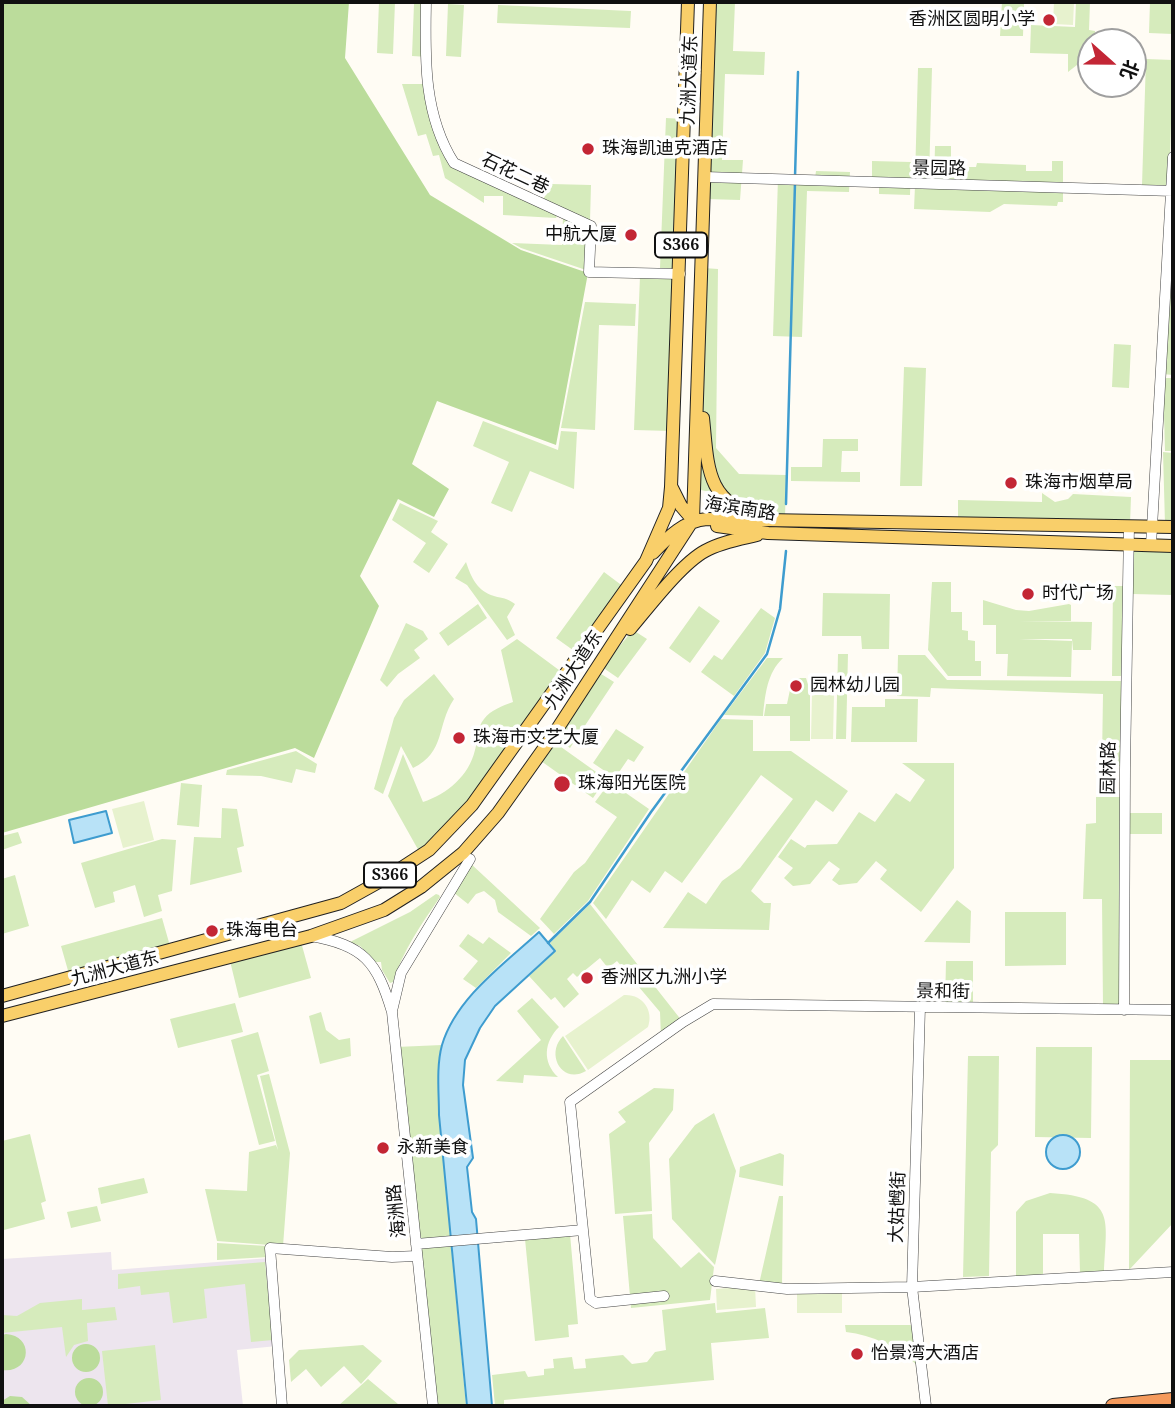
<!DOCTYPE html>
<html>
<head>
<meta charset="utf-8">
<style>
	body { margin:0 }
	#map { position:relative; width:1175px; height:1408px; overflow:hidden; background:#fffcf4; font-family:"Noto Serif","Noto Sans SC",serif }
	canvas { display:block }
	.frame { position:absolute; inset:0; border:4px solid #101010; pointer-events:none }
	.north { position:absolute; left:1077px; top:28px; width:70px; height:70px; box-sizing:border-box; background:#fff; border:2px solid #9f9f9f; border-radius:50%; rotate:111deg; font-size:19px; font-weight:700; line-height:28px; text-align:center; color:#101010 }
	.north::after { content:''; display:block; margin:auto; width:24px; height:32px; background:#c32635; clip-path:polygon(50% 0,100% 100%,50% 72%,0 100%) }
</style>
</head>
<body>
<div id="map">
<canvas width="1175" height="1408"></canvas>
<div class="frame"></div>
<div class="north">北</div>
</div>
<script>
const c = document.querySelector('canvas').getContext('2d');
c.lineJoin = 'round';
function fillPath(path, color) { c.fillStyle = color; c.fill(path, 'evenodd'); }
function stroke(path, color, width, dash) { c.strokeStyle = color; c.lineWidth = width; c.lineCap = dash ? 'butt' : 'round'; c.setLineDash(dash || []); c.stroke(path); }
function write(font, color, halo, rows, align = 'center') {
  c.font = font + ' "Noto Serif","Noto Sans SC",serif'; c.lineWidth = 7; c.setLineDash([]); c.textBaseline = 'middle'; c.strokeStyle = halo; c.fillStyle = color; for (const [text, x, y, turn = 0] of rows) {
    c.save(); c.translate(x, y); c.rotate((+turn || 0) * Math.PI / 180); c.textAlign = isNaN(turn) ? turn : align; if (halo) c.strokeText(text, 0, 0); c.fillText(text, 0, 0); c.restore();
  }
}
fillPath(new Path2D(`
	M111,1252L112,1270L270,1258L277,1346L237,1350L243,1406H2V1259Z`), '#ede5ee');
fillPath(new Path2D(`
	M379,2H395L393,54L377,53Z
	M713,2H735L733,51L765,52L764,75L725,74L722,160H743L740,200L706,199Z
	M1002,2H1024L1023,36H1000Z
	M1076,2H1090L1089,30L1095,31V42H1091V54L1068,72V54L1030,53L1031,25L1075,27Z
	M1150,2H1173V34L1149,33Z
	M414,4H430L428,57L412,56Z
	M448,4L464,5L461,57L446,56Z
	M498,5L631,11L630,28L497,23Z
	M1146,59L1173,60L1169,186L1142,185Z
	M918,68H932L929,179H915Z
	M402,84H424L447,158L558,214L556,218L503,215V196H484V203L445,178L439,155L433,156L426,134L418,136Z
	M666,118L683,119L677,269L660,268Z
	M935,146H951V167H976L977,163L1026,165V171H1052V161H1063V186L934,183Z
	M872,161L911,162L910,195L879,194V186H872Z
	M816,171L850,172L849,192L807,191L802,337L773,336L778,178H815Z
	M551,184L591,185L590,221L543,200Z
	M915,186L1063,189V202H1058L1057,206L1004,204L990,212L914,209Z
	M563,216L587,227L586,270L521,248L512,243L562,245Z
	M704,268L718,269L716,448L739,474L786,475L785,519L709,517L710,492L696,489Z
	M640,276L677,278L671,431L634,430Z
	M1169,281H1173V375L1162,374Z
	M585,302L636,304L635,326L599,325L595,430L561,428Z
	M1114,344L1131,345L1129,388L1112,387Z
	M904,367L926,368L922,486H900Z
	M1163,378H1173V451H1165Z
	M483,421L558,450L561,431L577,432L574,489L530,471L512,512L491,503L509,462L473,446Z
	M823,439H858V451H842L841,472H860V482L791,481V467H822Z
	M1163,452L1173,453V525L1165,524Z
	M1042,493L1055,502L1068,499L1073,494L1131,497L1130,524L958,520V500L1042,502Z
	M400,503L438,521L431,532L448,544L429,573L413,562L426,543L392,520Z
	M1133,549L1173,550V595L1132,594Z
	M466,562C471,577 477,591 494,596C504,599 505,597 515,604L507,617L515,635L507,640L467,585L455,578Z
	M604,572L624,587L577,653L556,638Z
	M932,582H951V612H962V630L968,631V640L975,641V661H981V676H948L928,650Z
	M1113,586H1125L1123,676H1112Z
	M823,593L890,594L889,649H862L861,636H822Z
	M983,600L1016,610L1029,611L1069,604L1071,605V621H1019L1092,622L1091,650H1073L1072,639H1019L1072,641L1071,677L1007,676L1008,654H996V625H983Z
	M478,604L487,618L448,646L439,633Z
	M699,606L720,621L690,663L669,648Z
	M761,608L775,618L765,653L734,696L701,672L714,655L722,660Z
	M406,623L423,631L428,639L414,650L420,658L398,674L387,687L380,680Z
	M633,630L647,639L618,678L602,667Z
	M517,639L563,673L470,803L420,853L388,796L403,754L423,802C447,794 469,776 475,750C478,740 477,727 484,719C491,710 502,706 513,702L501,650Z
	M838,654H848L846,739H836Z
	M898,655H925L947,680L1124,681L1122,767L1102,759L1103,694L931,688L930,697L897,696Z
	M767,658H783C767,673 765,695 763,716L724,715Z
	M598,672L614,682L570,748L555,737Z
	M434,674L454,699C436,726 446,752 413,768L401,746L383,794L374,789L394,718L404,700Z
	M797,678H806L810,691V741H790V716H764L766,704H787L791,685Z
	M885,699H918L917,742H851L852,707H885Z
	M721,719L753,720V751H791L848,791L833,812L816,800L751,891L764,903H771L769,930L663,928L688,892L706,904L722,881L740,868L793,799L761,775L682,883L665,871L650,893L632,880L606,919L593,903Z
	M616,729L644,747L634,762L628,759L615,778L593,763Z
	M554,742L606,779L593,798L541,761Z
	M296,751L317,764L315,773L296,769L292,783L261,776L226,775L227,770Z
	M902,763H954V868L921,912L880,879L887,870L876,861L857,883L839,885L832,880L840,869L829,861L810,884L793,886L784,878L793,868L778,857L791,839L805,848L807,845L837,844L859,812L875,822L896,793L910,802L925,780Z
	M610,782L649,809L588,901L554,934L540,919L574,872L585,863L617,817L595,802Z
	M181,783L202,785L199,827L177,825Z
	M1096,797H1121L1122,1008L1103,1007L1102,899H1083L1086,824L1096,823Z
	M222,808L237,809L244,846L237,848L242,872L190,885L194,837L221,838Z
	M1128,813H1162V834H1128Z
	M18,832L22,843L2,850V836Z
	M162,839L176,840L172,891L158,895L162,911L144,917L135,885L113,892L115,902L95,908L81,863Z
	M470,863L540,928L531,936L498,912L495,900L484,891L476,894L468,904L453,892Z
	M15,875L29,926L2,934V879Z
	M436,894L439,895L440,897C421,925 403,950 393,982L390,983L382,970L381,962H376L360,946L350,942L410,912Z
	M957,900L971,911L970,943L924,942Z
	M590,904L682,1021L661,1037L660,1012L617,961L608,968L600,958L577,977L573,973L567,979L579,994L564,1008L555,997L551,1000L529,976L556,951L550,943Z
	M1005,912H1066V965L1005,966Z
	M162,918L170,946L69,974L61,946Z
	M468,934L483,944L489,937L511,953L476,988L463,979L478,961L459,946Z
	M301,942L311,978L239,998L230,961Z
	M946,961H973V1006H945Z
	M532,998L559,1027C544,1042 542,1062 558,1077L524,1075L523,1083L496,1081L541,1040L517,1011Z
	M235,1003L243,1032L178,1048L170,1019Z
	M321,1012L326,1030L339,1040L350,1038L351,1056L320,1064L309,1016Z
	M258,1032L269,1071L257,1075L275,1141L259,1145L231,1040Z
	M563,1036L586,1071C562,1085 545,1054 563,1036Z
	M442,1045L438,1071L439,1115L466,1406H436L396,1047Z
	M1036,1047H1092L1091,1138L1035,1137Z
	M968,1056H999L998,1145L991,1152L989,1276L963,1277Z
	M1130,1060H1173V1223L1129,1270Z
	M269,1074L290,1153L283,1246L217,1241L205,1189L247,1191L249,1152L276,1145L278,1150L260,1076Z
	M654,1088L674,1089L673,1110L649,1143L652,1211L615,1214L609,1134L626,1122L618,1112Z
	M714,1113L736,1171L715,1265L672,1219L669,1159L695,1125Z
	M30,1134L46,1201L41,1203L45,1219L4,1230L2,1221V1141Z
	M780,1153L784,1155L783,1186L739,1177L740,1167Z
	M144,1178L148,1193L101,1204L98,1188Z
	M1050,1193C1117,1197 1106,1219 1104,1273H1080L1079,1234H1043V1278H1016V1212L1026,1201Z
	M779,1196H783L782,1286L759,1284Z
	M97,1206L101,1221L71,1228L67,1212Z
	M652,1214L653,1238L681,1268L699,1252L714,1267L710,1300L631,1308L623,1216Z
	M570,1234L578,1324L568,1325L569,1337L535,1341L525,1239Z
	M217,1243L267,1246L268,1257L217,1260Z
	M265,1262L273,1340L251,1342L245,1284L204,1289L207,1318L173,1323L169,1292L141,1295L140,1286L118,1289V1274Z
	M82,1299V1310L115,1307L117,1320L87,1323L88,1341L74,1345L66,1357L62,1327L2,1333V1315L17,1316L40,1303Z
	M715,1303L716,1313L765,1308L769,1338L711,1343L714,1380L504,1400V1406H495L492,1375L525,1371L528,1377L544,1375V1369L554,1368L553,1359L572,1357L574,1369L586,1368L585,1359L623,1355L632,1364L647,1362L655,1352L666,1350L662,1310Z
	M845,1325H912L917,1365C897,1347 873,1335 846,1332Z
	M155,1345L161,1400L108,1406L102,1351Z
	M363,1345L382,1361L361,1384L344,1366L321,1387L306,1369L291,1382L289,1360L299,1350Z
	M368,1379L398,1404L338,1406Z`), '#d6ebbc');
fillPath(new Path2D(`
	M2,2H349L345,58L430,195L521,250L588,273L556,445L437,401L412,464L449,489L434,517L398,499L360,576L379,606L314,758L295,748L2,833Z
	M6,1334C35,1336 31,1374 2,1370V1335Z
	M72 1358a14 14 0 1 1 28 0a14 14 0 1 1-28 0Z
	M75 1392a14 14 0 1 1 28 0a14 14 0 1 1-28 0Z
	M10,1396L22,1397L32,1406H2V1401Z`), '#bbdc9b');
fillPath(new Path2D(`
	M1054,2H1074L1073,25L1053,24Z
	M812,694H834L833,739H811Z
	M144,801L154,840L123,848L112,809Z
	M624,995C643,994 654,1011 648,1027L588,1070L565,1036Z
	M755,1286L756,1307L717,1310L716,1289Z
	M797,1293H842V1313H797Z`), '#e7f2ce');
const water = new Path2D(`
	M106,811L112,833L74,843L69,820Z
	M539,932L555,951L495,1006L480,1028L465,1060L463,1085L473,1158L467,1167L472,1212L476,1219L492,1406H467L439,1115C439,1093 436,1067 442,1045C456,998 504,964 539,932Z
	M1046 1152a17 17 0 1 1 34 0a17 17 0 1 1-34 0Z`);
fillPath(water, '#b8e2f7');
stroke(water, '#3e9ccf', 2);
stroke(new Path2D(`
	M795,177L798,72
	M786,504L795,183
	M548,943L590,902L651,812L767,654L780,609L786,551`), '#3e9ccf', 2.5);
const minor = new Path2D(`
	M426,2C425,57 423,114 454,163L591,226L589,272L680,274
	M705,177L1173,191
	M1151,545L1173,157
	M311,936C364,945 377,962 392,1012L433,1406
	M920,1007L912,1287L926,1406
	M1124,1010L1125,769L1129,526
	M392,1011L401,973L470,859
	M416,1244L583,1230
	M715,1281L787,1289L912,1287L1173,1272
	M664,1296L596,1303L590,1299L570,1102L683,1022L713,1004L1173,1010
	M282,1406L270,1248L392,1257L417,1256`);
const major = new Path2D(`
	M703,418C708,464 705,503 759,516
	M672,488L681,506L693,520
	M717,526L768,533L1173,546
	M653,553C669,536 684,521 707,519L1173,527
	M630,629C648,608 681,564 705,551C721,542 740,539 757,535
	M2,996L341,903L386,878L429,850L472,805L646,561L669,508L671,487L688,2
	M2,1016L311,936L384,910L421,887L463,853L498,813L552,737L693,520L710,2`);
const highway = new Path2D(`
	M1113,1406L1173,1400`);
stroke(minor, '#434343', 11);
stroke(major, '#212121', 14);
stroke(highway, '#212121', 16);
stroke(minor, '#fff', 10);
stroke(major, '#f9cf6a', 12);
stroke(highway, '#f59a5c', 14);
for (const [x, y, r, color] of [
	[1049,20,7,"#c32635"],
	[588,149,7,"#c32635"],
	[631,235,7,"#c32635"],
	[1011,483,7,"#c32635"],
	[1028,594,7,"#c32635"],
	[796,686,7,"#c32635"],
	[459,738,7,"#c32635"],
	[562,784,9,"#c32635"],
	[212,931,7,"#c32635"],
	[587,978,7,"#c32635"],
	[383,1148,7,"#c32635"],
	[857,1354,7,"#c32635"]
]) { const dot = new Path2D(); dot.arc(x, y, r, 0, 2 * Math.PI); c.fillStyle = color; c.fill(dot); stroke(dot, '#fff', 2.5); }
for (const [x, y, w] of [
	[681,245,52],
	[390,875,52]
]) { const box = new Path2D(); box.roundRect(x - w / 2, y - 12.5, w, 25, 5); c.fillStyle = '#fff'; c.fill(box); stroke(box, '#101010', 2); }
write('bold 16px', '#101010', null, [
	["S366",681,245],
	["S366",390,875]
]);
write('18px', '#101010', '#fff', [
	["香洲区圆明小学",1035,20,"right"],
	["珠海凯迪克酒店",602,149],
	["中航大厦",617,235,"right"],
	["珠海市烟草局",1025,483],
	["时代广场",1042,594],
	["园林幼儿园",810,686],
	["珠海市文艺大厦",473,738],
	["珠海阳光医院",578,784],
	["珠海电台",226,931],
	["香洲区九洲小学",601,978],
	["永新美食",397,1148],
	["怡景湾大酒店",871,1354]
], 'left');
write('18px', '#101010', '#fff', [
	["九洲大道东",690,80,-88],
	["景园路",939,169,1],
	["石花二巷",515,174,25],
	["海滨南路",740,509,9],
	["九洲大道东",574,670,-57],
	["园林路",1109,768,-89],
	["九洲大道东",115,969,-15],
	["景和街",943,992,1],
	["大姑乸街",898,1207,-88],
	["海洲路",397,1211,-96]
]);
</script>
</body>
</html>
